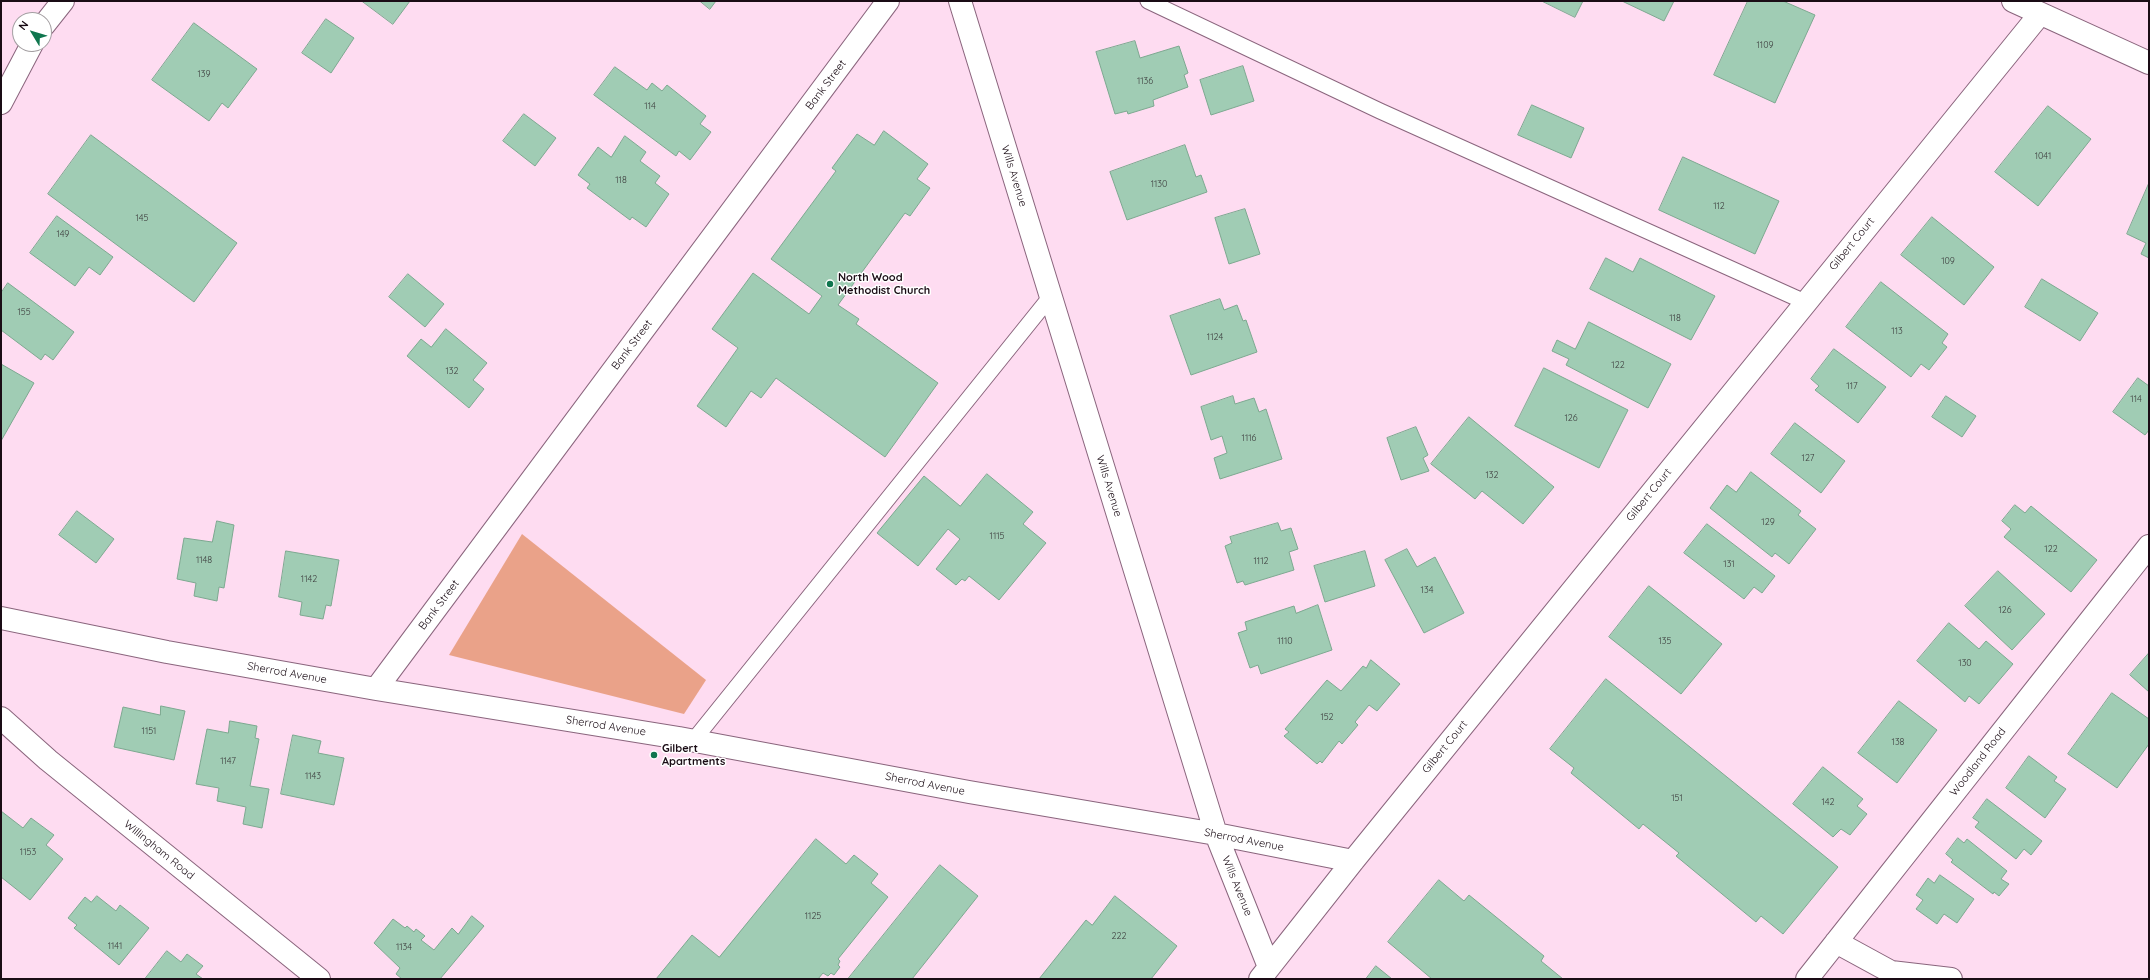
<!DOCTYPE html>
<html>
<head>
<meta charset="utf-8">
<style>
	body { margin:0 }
	#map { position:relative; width:2150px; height:980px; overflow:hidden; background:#fedcf1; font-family:Quicksand,sans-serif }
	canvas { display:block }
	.frame { position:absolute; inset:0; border:2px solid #1a0c15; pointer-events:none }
	.north { position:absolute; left:12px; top:12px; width:40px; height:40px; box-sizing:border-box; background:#fff; border:1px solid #a39ea1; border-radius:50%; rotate:308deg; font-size:11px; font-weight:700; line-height:16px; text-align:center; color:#1a0c15 }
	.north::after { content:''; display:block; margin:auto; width:14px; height:18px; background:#0f764e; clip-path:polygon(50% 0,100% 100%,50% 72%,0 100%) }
</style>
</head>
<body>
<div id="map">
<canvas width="2150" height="980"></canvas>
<div class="frame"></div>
<div class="north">N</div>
</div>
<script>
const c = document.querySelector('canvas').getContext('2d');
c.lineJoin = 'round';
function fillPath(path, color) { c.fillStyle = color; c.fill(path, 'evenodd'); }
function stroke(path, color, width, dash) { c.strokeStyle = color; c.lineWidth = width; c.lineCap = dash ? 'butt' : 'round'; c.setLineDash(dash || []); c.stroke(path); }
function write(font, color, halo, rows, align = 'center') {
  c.font = font + ' Quicksand,sans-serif'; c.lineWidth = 3; c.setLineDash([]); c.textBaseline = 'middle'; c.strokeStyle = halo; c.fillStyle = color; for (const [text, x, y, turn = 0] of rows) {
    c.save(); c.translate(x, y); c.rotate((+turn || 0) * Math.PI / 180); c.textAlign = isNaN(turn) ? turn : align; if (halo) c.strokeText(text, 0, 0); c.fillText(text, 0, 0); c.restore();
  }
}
fillPath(new Path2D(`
	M522,534L706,680L684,714L449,655Z`), '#eaa289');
const building = new Path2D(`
	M362,1H410L393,24Z
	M700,1H716L710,9Z
	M1542,1H1583L1575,17Z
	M1625,1H1674L1664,21L1624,2Z
	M1748,1H1783L1815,15L1775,103L1714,75Z
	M326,19L354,38L331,73L302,53Z
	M194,23L257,69L228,108L222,103L209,121L152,80Z
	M1135,41L1140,58L1179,46L1188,73L1184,75L1188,87L1153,100L1154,106L1128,114L1127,111L1115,114L1096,52Z
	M1243,66L1254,101L1211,115L1200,80Z
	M615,67L647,90L652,83L662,91L667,85L706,116L700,124L711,132L690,160L679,151L676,156L594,95Z
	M1532,105L1584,128L1571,158L1518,135Z
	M2048,106L2091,139L2038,206L1995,172Z
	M524,114L556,138L535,166L503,141Z
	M884,131L928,164L917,179L930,188L910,216L905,213L838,305L859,319L856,324L938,383L885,457L776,378L761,398L751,391L726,427L697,406L738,348L712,329L753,273L809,314L822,296L771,259L836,171L832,168L857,134L874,145Z
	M91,135L237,243L194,302L48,194Z
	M625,136L646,152L640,161L660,176L655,183L669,194L646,227L632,217L630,220L587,188L590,184L578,175L598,147L611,157Z
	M1185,145L1196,177L1201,175L1207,192L1127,220L1110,172Z
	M1683,157L1779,201L1755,254L1659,210Z
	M2149,183V258L2141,254L2146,243L2127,234Z
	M1245,209L1260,254L1229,264L1215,218Z
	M57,216L113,257L100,275L89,267L75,286L30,253Z
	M1932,217L1994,267L1964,305L1901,255Z
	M1606,258L1633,272L1640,258L1715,296L1691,340L1590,289Z
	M408,274L444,304L425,327L389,297Z
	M2042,279L2098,313L2080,341L2025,307Z
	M1881,282L1948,334L1942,343L1947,347L1929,370L1921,364L1911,377L1846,327Z
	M8,283L74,332L53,360L45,354L41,360L1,330V293Z
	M1220,299L1224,310L1237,305L1243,321L1246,320L1257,352L1191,375L1170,316Z
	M1589,322L1671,364L1648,408L1566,365L1569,359L1552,351L1557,340L1575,349Z
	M446,329L487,363L473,380L484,389L469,408L407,356L421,339L431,347Z
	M1834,349L1886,387L1858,423L1815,390L1819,386L1811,379Z
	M1,364L34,383L1,441Z
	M1544,368L1628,410L1599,468L1515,426Z
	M2138,378L2149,386V430L2145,435L2113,412Z
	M1233,396L1235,404L1254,398L1259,412L1266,409L1282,459L1220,479L1214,458L1227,453L1222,436L1211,440L1201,407Z
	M1946,396L1976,416L1962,437L1932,417Z
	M1469,417L1554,487L1523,524L1482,491L1475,499L1431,464Z
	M1795,423L1845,461L1821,493L1771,454Z
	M1416,427L1428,455L1423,458L1429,471L1401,480L1387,438Z
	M1751,472L1801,511L1798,515L1816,529L1789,564L1775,553L1772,557L1710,508L1727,485L1736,492Z
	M987,474L1033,512L1023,524L1046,543L999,600L969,576L965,581L962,579L956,585L936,569L960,539L948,529L918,566L877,533L924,476L960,506Z
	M2015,505L2025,513L2031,506L2097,560L2071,592L2004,537L2011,529L2002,521Z
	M77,511L114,539L96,563L59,535Z
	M217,521L234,525L224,588L219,587L217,601L194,596L196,583L177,579L184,538L212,542Z
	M1278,523L1281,531L1291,528L1298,549L1289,552L1294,570L1245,585L1243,581L1237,583L1225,546L1232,543L1230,537Z
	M1707,524L1775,576L1762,593L1754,587L1744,599L1684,553Z
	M1407,549L1417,567L1435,557L1464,613L1424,633L1385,560Z
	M286,551L339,560L331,606L326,605L323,619L300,615L302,602L279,597Z
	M1365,551L1375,586L1325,602L1314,566Z
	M1998,571L2045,614L2012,650L1965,606Z
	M1649,586L1722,644L1681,694L1609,637Z
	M1318,605L1332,650L1261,674L1258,665L1250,668L1238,633L1247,630L1245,622L1294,606L1296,613Z
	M1949,623L1979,649L1986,641L2013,664L1979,704L1969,696L1965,702L1917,661Z
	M2149,653V692L2130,675Z
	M1371,660L1400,684L1377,711L1369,705L1355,722L1358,725L1342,744L1339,741L1322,763L1320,761L1317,764L1284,736L1289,732L1285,729L1327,680L1341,691L1363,666L1366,668Z
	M1606,679L1838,867L1783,934L1761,916L1756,922L1676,856L1679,853L1643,824L1639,829L1571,773L1574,768L1550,749Z
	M2112,693L2149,719V744L2117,788L2068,754Z
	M1899,701L1937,730L1897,783L1858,753Z
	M161,706L185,711L174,760L114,747L123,707L160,715Z
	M230,721L257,726L255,738L259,739L250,786L269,789L262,828L243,824L246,807L217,801L219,788L196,784L207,729L228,733Z
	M293,735L321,741L318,753L344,758L334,805L281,794Z
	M2029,756L2057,777L2054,781L2066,789L2045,818L2006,788Z
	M1823,767L1863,799L1857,806L1867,814L1850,835L1841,829L1833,837L1793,804Z
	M1987,799L2042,841L2031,855L2024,849L2016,859L1975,827L1979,822L1973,818Z
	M1,811L23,828L31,818L54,835L46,845L63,859L30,900L1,877Z
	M1958,838L1964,843L1967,839L2007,871L2001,879L2009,884L1999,896L1994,892L1993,894L1951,862L1953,860L1946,854Z
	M816,839L846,864L854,855L878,874L871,883L888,897L838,959L840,961L838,965L840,967L834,975L831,973L828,976L823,973L818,979H656L692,935L719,957Z
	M940,865L978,896L912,979H848Z
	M1940,875L1974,899L1957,923L1944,914L1937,924L1916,909L1923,900L1916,895L1928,878L1934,883Z
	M1439,880L1464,901L1469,895L1544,956L1541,961L1563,979H1432L1388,942Z
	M97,896L116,911L120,905L149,928L119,965L74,928L77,925L68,918L85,897L91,902Z
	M1115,896L1177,946L1151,979H1039L1086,920L1092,925Z
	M472,916L484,926L440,979H402L396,974L400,968L374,943L393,919L405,928L407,926L414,932L416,929L425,936L421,940L434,950L452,928L458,934Z
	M167,951L181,962L187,954L203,966L196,974L203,979H145Z
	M1376,966L1392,979H1366Z`);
fillPath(building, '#a0ccb4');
stroke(building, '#7da890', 1);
const service = new Path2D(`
	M1148,1L1380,111L1805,302
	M693,741L1051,296`);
const minor = new Path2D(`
	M960,1L1216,834L1269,967
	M1,618L167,652L376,689L679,738L969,792L1216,834L1353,861
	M376,689L888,1
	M1,718L48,760L319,979
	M1836,942L1891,972L1951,979
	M1260,979L1353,861L2040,14
	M1807,979L2149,546`);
const tertiary = new Path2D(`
	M44,25L63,1
	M1,103L32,44`);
const secondary = new Path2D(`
	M2013,1L2149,63`);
stroke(service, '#8a657d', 17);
stroke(minor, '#8a657d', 24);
stroke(tertiary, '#8a657d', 24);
stroke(secondary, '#8a657d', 24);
stroke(service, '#fff', 15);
stroke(minor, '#fff', 22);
stroke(tertiary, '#fff', 22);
stroke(secondary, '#fff', 22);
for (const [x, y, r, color] of [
	[830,284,4,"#0f764e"],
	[654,755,4,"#0f764e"]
]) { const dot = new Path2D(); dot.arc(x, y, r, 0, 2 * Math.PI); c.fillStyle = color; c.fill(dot); stroke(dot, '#fff', 1.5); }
write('9px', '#3c3c3d', null, [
	["1109",1765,45],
	["139",204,74],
	["1136",1145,81],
	["114",650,106],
	["1041",2043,156],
	["118",621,180],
	["1130",1159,184],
	["112",1719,206],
	["145",142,218],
	["149",63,234],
	["109",1948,261],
	["155",24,312],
	["118",1675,318],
	["113",1897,331],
	["1124",1215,337],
	["122",1618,365],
	["132",452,371],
	["117",1852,386],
	["114",2136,399],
	["126",1571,418],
	["1116",1249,438],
	["127",1808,458],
	["132",1492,475],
	["129",1768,522],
	["1115",997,536],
	["122",2051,549],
	["1148",204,560],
	["1112",1261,561],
	["131",1729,564],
	["1142",309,579],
	["134",1427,590],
	["126",2005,610],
	["1110",1285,641],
	["135",1665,641],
	["130",1965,663],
	["152",1327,717],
	["1151",149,731],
	["138",1898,742],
	["1147",228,761],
	["1143",313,776],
	["151",1677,798],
	["142",1828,802],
	["1153",28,852],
	["1125",813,916],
	["222",1119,936],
	["1141",115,946],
	["1134",404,947]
]);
write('11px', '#1a0c15', '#fff', [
	["Bank Street",826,85,-53],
	["Wills Avenue",1014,176,73],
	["Gilbert Court",1852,244,-51],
	["Bank Street",632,345,-53],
	["Wills Avenue",1109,486,73],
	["Gilbert Court",1649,495,-51],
	["Bank Street",439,605,-53],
	["Sherrod Avenue",287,673,10],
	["Sherrod Avenue",606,726,9],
	["Gilbert Court",1445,747,-51],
	["Woodland Road",1978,762,-52],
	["Sherrod Avenue",925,784,11],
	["Sherrod Avenue",1244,840,11],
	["Willingham Road",159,850,39],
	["Wills Avenue",1237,886,68]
]);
write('bold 11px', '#1a0c15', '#fff', [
	["North Wood",838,278],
	["Methodist Church",838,291],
	["Gilbert",662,749],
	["Apartments",662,762]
], 'left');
</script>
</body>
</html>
